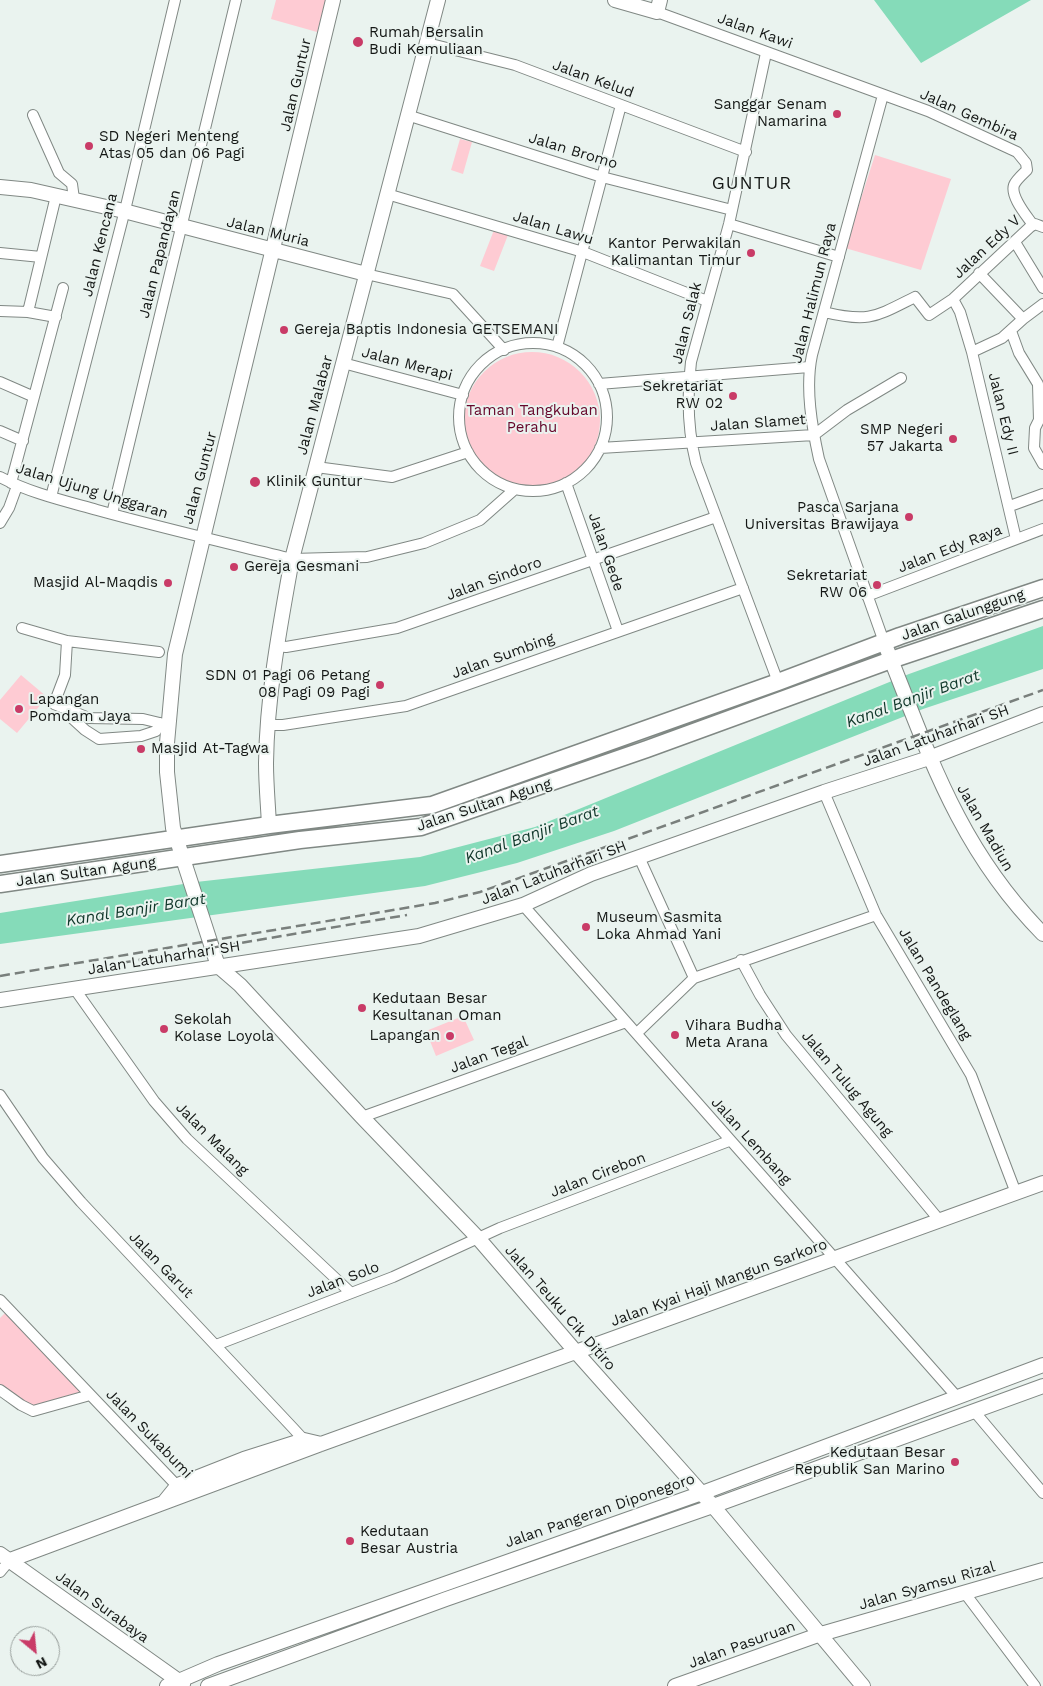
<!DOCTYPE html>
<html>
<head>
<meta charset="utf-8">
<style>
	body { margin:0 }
	#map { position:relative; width:1043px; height:1686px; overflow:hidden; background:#eaf3ef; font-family:"Work Sans",sans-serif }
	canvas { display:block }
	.north { position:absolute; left:10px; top:1626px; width:50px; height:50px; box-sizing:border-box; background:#eaf3ef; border:1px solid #949b98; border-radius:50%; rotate:152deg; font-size:14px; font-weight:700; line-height:20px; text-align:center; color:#141715 }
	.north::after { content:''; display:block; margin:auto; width:18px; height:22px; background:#c93b67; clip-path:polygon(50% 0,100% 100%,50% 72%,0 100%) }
</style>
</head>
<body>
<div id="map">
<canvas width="1043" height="1686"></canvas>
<div class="north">N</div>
</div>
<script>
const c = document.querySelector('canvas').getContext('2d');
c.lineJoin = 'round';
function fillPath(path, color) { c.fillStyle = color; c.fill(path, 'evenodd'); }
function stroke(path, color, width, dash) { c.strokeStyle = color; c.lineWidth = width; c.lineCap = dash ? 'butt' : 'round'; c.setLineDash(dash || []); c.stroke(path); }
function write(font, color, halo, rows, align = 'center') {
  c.font = font + ' "Work Sans",sans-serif'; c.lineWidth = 4; c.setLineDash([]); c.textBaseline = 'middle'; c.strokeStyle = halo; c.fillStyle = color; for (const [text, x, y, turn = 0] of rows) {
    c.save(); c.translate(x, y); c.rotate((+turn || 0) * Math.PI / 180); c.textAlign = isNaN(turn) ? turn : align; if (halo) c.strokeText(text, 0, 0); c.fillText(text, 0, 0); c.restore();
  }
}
fillPath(new Path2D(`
	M276,0H327L317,32L271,19Z
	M460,139L472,142L463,174L451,170Z
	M875,155L951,179L921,270L845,248Z
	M494,230L508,235L494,271L480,266Z
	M464 420a68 68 0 1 1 136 0a68 68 0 1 1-136 0Z
	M21,675L47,697L17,733L0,719V700Z
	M463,1016L474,1040L436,1056L426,1031Z
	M7,1311L86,1393L42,1407L27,1406L0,1387V1318Z`), '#fecbd3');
fillPath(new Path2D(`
	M874,0H1031L921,63Z
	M1043,626V669L923,709L614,831L517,863L425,886L0,944V913L196,882L420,857L535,827L909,674Z`), '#85dbb9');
const street = new Path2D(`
	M657,12L928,111L1017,152L1026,163L1027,170C1023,174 1016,180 1014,185C1010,197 1027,216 1033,225
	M427,43L515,65L746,152
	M766,53L729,224L691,362C687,395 688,431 696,463L778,682
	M883,95L812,355C805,388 812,427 819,459L884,642
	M33,115L59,173L72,184L74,199
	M407,115L602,177L732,210
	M387,194L583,252L707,301
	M729,224L839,257
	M1015,242L1043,288
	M0,253L41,257
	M366,274L453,294L504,350
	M953,299L960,312L972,352L1016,539
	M0,311L28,312L56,317
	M28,312L56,196
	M824,312C869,323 875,317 915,297L929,315L953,299L1030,227L1035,224L1043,227
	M1023,319L1043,304
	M1011,331L1019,353L1038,384L1039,420L1035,428L1034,448L1043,464
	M459 417a74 74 0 1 1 148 0a74 74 0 1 1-148 0Z
	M557,347L621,105
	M972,352L1002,338L1023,319L979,273
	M343,363L463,395
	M0,382L32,396
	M599,384L809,367
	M0,431L23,441
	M600,448L814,435L847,410L901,378
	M316,467L392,477L468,452
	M0,477C30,493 65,501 97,510C162,528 227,543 292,559L367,557L424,543L480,520L515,489
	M11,483L63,288
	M566,483L618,631
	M51,497L126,206L175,0
	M1010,506L1043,494
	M112,514L236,0
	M0,523L9,508L17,486
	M867,596L1043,529
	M22,628L67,641L159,652
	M67,641L65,675L54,704L89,718L143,719L168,725
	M276,646L286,647L397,628L716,517
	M72,712L73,719L85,730L99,739L141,736L156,731L160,723
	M268,725H283L406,706L743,588
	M824,792L876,915L971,1075L1016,1193
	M639,857L694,978
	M523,905L957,1397
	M741,960L760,995L786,1035L940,1221
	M74,988L154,1101L187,1139L350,1292
	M637,1033L694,978L876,915
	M0,1095L43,1158L81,1202L292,1427L304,1440L305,1446
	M362,1117L626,1022
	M0,1300L182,1491
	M216,1345L393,1277L500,1228L729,1141
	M0,1390L21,1405L33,1411L90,1395
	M974,1411L1043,1493
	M0,1572L10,1560
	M964,1592L1035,1686`);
const secondary = new Path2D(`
	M615,0L657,12L660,0
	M0,187L31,190L124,211L366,274
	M884,642C928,751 957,847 1043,934
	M269,825C268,804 266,784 266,763C267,694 280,626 292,559L438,0
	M218,966L173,828L167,772V743L175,654L333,0
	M218,966L240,985L362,1117L478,1238L576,1352L713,1506L863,1686
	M0,1000L419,936L523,905L591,874L824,792L929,758L1043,714
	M165,1501L178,1485L244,1459L304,1440L321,1444
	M0,1554L183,1684
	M10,1560L321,1444L1043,1183
	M167,1686L218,1664L702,1493L1043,1365
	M208,1686L446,1599L713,1506L1043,1386
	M675,1686L821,1634L1043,1570`);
const primary = new Path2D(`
	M0,864L269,825L432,805L778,682L900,636L1043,588
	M0,884L300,840L421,827L647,749L891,660L1043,609`);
stroke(street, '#808884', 12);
stroke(secondary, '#808884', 16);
stroke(primary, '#808884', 19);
stroke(street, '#fff', 10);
stroke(secondary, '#fff', 14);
stroke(primary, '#fff', 16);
stroke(new Path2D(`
	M109,965L407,915
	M0,976L435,903L480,892L1043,690`), '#797f7c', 2.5, [10, 5]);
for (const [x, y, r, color] of [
	[358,42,6,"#c93b67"],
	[837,114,5,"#c93b67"],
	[89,146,5,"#c93b67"],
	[751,253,5,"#c93b67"],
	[284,330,5,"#c93b67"],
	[733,396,5,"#c93b67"],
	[953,439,5,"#c93b67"],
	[255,482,6,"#c93b67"],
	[909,517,5,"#c93b67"],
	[234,567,5,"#c93b67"],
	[168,583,5,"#c93b67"],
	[877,585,5,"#c93b67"],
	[380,685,5,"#c93b67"],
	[19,709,5,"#c93b67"],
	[141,749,5,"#c93b67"],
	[586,927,5,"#c93b67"],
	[362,1008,5,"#c93b67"],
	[164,1029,5,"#c93b67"],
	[675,1035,5,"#c93b67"],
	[450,1036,5,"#c93b67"],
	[955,1462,5,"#c93b67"],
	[350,1541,5,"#c93b67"]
]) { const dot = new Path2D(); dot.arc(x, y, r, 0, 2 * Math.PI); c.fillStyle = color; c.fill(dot); stroke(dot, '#eaf3ef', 2); }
write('15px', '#141715', '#eaf3ef', [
	["Jalan Kawi",755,31,20],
	["Jalan Kelud",593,79,20],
	["Jalan Guntur",296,85,-77],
	["Jalan Gembira",969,115,24],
	["Jalan Bromo",573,151,17],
	["Jalan Lawu",553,228,17],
	["Jalan Muria",268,232,14],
	["Jalan Kencana",100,245,-76],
	["Jalan Edy V",987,247,-43],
	["Jalan Papandayan",160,254,-76],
	["Jalan Halimun Raya",814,293,-76],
	["Jalan Salak",687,323,-76],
	["Jalan Merapi",407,364,15],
	["Jalan Malabar",315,405,-75],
	["Jalan Edy II",1003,414,76],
	["Jalan Slamet",758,423,-4],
	["Jalan Guntur",200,478,-75],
	["Jalan Ujung Unggaran",92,491,17],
	["Jalan Edy Raya",950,549,-21],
	["Jalan Gede",606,552,71],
	["Jalan Sindoro",494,579,-20],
	["Jalan Galunggung",963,615,-19],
	["Jalan Sumbing",503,656,-20],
	["Jalan Latuharhari SH",936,736,-20],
	["Jalan Sultan Agung",484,805,-18],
	["Jalan Madiun",985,828,60],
	["Jalan Sultan Agung",86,872,-8],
	["Jalan Latuharhari SH",554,873,-21],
	["Jalan Latuharhari SH",164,958,-9],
	["Jalan Pandeglang",935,984,59],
	["Jalan Tegal",489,1055,-20],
	["Jalan Tulug Agung",847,1084,50],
	["Jalan Malang",212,1139,45],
	["Jalan Lembang",751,1141,48],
	["Jalan Cirebon",598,1175,-21],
	["Jalan Garut",161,1265,46],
	["Jalan Solo",343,1280,-21],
	["Jalan Kyai Haji Mangun Sarkoro",719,1283,-20],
	["Jalan Teuku Cik Ditiro",560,1308,49],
	["Jalan Sukabumi",149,1434,46],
	["Jalan Pangeran Diponegoro",600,1511,-19],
	["Jalan Syamsu Rizal",927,1586,-16],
	["Jalan Surabaya",102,1607,36],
	["Jalan Pasuruan",742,1645,-20]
]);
write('15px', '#141715', '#eaf3ef', [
	["Rumah Bersalin",369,33],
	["Budi Kemuliaan",369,50],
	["Sanggar Senam",827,105,"right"],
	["Namarina",827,122,"right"],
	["SD Negeri Menteng",99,137],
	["Atas 05 dan 06 Pagi",99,154],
	["Kantor Perwakilan",741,244,"right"],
	["Kalimantan Timur",741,261,"right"],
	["Gereja Baptis Indonesia GETSEMANI",294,330],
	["Sekretariat",723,387,"right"],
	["RW 02",723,404,"right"],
	["SMP Negeri",943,430,"right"],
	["57 Jakarta",943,447,"right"],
	["Klinik Guntur",266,482],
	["Pasca Sarjana",899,508,"right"],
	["Universitas Brawijaya",899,525,"right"],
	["Gereja Gesmani",244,567],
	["Sekretariat",867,576,"right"],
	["RW 06",867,593,"right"],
	["Masjid Al-Maqdis",158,583,"right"],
	["SDN 01 Pagi 06 Petang",370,676,"right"],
	["08 Pagi 09 Pagi",370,693,"right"],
	["Lapangan",29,700],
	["Pomdam Jaya",29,717],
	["Masjid At-Tagwa",151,749],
	["Museum Sasmita",596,918],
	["Loka Ahmad Yani",596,935],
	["Kedutaan Besar",372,999],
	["Kesultanan Oman",372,1016],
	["Sekolah",174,1020],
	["Kolase Loyola",174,1037],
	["Vihara Budha",685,1026],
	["Meta Arana",685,1043],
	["Lapangan",440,1036,"right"],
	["Kedutaan Besar",945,1453,"right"],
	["Republik San Marino",945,1470,"right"],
	["Kedutaan",360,1532],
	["Besar Austria",360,1549]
], 'left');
write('15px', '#66072b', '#eaf3ef', [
	["Taman Tangkuban",532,411],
	["Perahu",532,428]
]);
write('italic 16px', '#10372a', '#eaf3ef', [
	["Kanal Banjir Barat",913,699,-20],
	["Kanal Banjir Barat",532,835,-20],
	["Kanal Banjir Barat",136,910,-9]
]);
c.letterSpacing = '1px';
write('18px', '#141715', '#eaf3ef', [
	["GUNTUR",752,184]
]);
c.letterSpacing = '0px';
</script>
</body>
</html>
